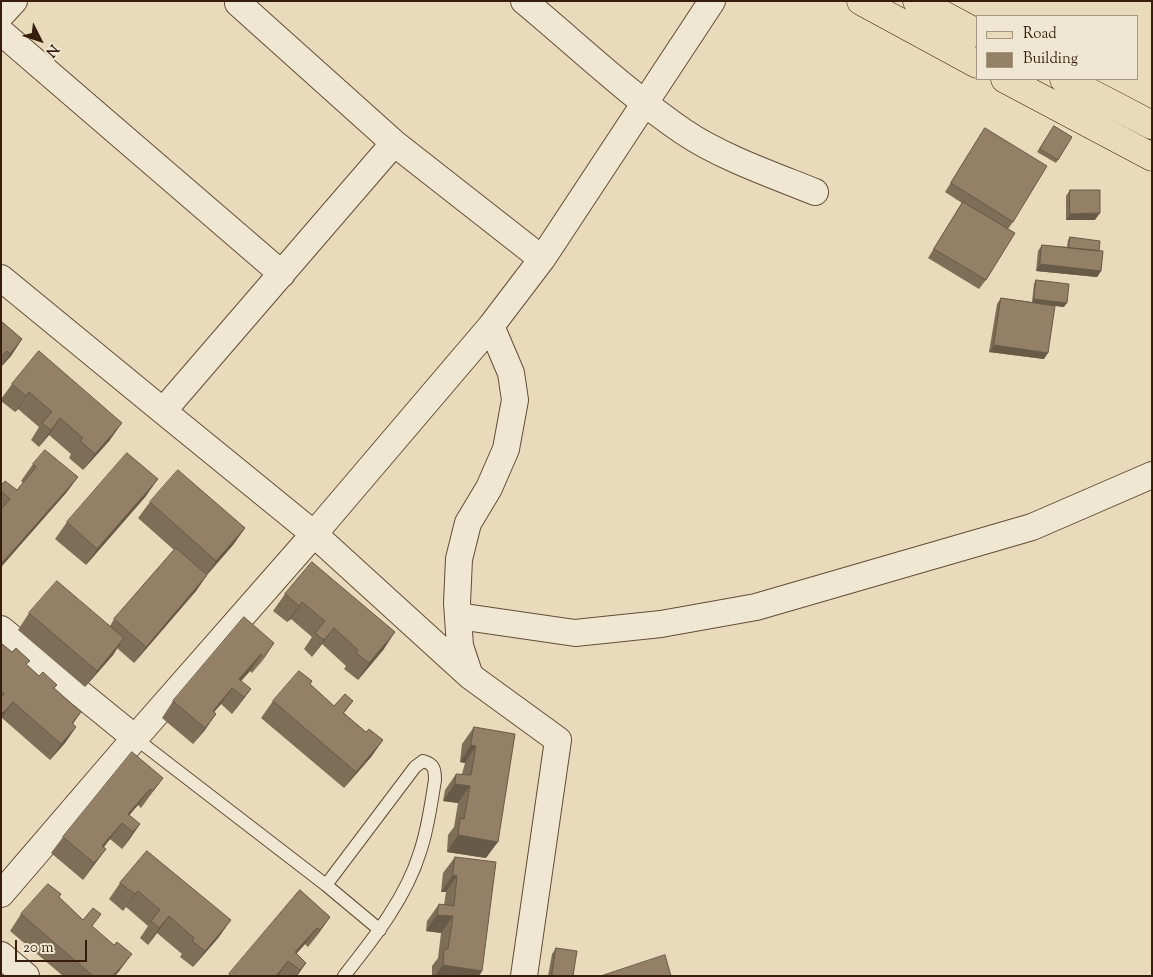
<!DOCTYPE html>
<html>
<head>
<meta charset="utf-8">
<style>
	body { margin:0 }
	#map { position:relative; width:1153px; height:977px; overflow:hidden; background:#e8daba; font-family:"Sorts Mill Goudy",serif }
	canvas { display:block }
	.frame { position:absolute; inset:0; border:2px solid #371e0c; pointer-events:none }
	.legend { position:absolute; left:976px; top:15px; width:162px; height:65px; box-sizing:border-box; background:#f0e7d2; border:1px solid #a69783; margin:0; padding:6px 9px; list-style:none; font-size:15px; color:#371e0c }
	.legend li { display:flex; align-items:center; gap:10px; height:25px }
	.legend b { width:25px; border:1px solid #a69783 }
	.north { position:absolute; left:15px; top:15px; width:50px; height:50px; -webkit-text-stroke:4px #f0e7d2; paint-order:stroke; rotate:131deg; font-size:14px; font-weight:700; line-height:20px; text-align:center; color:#371e0c }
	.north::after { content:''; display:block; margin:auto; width:18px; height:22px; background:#371e0c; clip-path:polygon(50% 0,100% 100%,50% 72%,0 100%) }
	.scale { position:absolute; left:15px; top:940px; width:72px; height:22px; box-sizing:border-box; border:2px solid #371e0c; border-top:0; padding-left:6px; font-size:15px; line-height:18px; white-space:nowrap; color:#371e0c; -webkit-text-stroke:4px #f0e7d2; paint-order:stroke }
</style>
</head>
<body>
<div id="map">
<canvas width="1153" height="977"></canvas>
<div class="frame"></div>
<ul class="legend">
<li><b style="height:6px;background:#e8daba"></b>Road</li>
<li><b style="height:14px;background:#938066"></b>Building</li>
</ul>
<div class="north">N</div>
<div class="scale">20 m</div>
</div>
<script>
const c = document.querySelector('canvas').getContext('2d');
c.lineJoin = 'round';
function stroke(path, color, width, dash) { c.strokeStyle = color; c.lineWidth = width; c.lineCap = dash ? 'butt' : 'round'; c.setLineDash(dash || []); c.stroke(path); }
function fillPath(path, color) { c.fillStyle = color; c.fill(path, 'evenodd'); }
const lane = new Path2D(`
	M135,738L326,885L380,930
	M326,885L415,767L423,761C434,764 435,769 435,780C431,804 428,829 420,852C406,898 374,938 344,976`);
const street = new Path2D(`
	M240,1L238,3L394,143L542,259
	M524,1C577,45 627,93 684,132C721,157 773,175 815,192
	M1,15L14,1
	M1,32L282,274
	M394,143L163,411L314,534L491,326L542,259L712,1
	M1,278L163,411
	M491,326L511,373L515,400L506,449L489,488L468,523L459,559L457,603L460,646L470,676L558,740L524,976
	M458,616L575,633L661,624L756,607L1032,527L1152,475
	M1,629L135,738
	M1,894L135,738L314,534L470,676
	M1,955L26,976`);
const primary = new Path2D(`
	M861,1L977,64
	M917,1L977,33
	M1005,79L1152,157
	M1064,79L1152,125`);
stroke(lane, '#634d38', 14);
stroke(street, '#634d38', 28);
stroke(primary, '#371e0c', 29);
stroke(lane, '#f0e7d2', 12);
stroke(street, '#f0e7d2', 26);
stroke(primary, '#e8daba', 28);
fillPath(new Path2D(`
	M1054,126L1072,137L1056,163L1037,152Z
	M985,128L1013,222L1008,229L986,280L979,289L928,258L962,203L945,192Z
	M1070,190L1095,220H1066V196Z
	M1070,237L1099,251L1101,271L1097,277L1036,271L1038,251L1042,245L1067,247L1068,240Z
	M1036,280L1064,307L1039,304L1044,359L989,352L997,304L1001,298L1032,302L1034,284Z
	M1,321L22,339L11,356L1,367Z
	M39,351L110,440L83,470L69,458L71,454L49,435L39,447L31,440L39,427L18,409L15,412L1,401V399L12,384Z
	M33,464L78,477L66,493L1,567V485L17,490L23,483L21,481Z
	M146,496L86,565L55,539L67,522Z
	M150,502L245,528L233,545L207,575L196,591L134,663L117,648L113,655L85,687L18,630L29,613L110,626L114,619L174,550L138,518Z
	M312,562L384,649L358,680L344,669L346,666L322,644L312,657L304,649L312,637L291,619L287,622L273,611L285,594Z
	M1,643L81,712L73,724L76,727L65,743L50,760L2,718L1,719Z
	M274,643L252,673L250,671L241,681L251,689L239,705L232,714L221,704L214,712L205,730L193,744L162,718L173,701Z
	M312,681L310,684L334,706L353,701L344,713L366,732L383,740L371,757L344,788L261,718L273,701Z
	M474,727L486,858L447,852L448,835L454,827L458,803L443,801L445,790L456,774H462L465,763L460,762L462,744Z
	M163,778L141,808L138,805L129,815L140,824L129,840L122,849L110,839L104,847L106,849L83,880L51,853L63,837Z
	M147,851L219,937L193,967L180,957L182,954L157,933L148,945L140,938L148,926L126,907L123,911L109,899L120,883Z
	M455,857L482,971L479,976H432V966L438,958L441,933L426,931L427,921L439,904L444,905L446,892H441L443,873Z
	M300,890L330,917L308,947L305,944L296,954L306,963L297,976H228Z
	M59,897L83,920L93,927L120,970L115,976H63L10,931L21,914Z
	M556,948L573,976H548L552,954Z`), '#7e6e58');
fillPath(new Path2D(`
	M1100,213L1095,220H1066L1070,214Z
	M1040,264L1101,271L1097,277L1036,271Z
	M1034,299L1067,303L1064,307L1032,303Z
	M22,339L11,356L1,367L10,354Z
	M994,345L1048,353L1044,359L989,352Z
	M29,392L18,409L15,412L26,396Z
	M60,418L49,435L39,447L51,430Z
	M122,423L110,440L83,470L95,454Z
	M78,477L66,493L1,567V565L3,562Z
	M158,479L146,496L86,565L97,549Z
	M245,528L233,545L205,577L216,561Z
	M207,575L196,591L134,663L146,647Z
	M302,602L291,619L287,622Z
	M334,628L322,644L312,657L324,640Z
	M395,632L384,649L358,680L369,663Z
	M124,638L113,655L85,687L97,671Z
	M274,643L263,660L252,673L264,657Z
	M261,654L250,671L234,689L239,679Z
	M232,688L221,704L201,727L213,711Z
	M251,689L239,705L232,714L244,697Z
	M13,702L1,719V716L3,713Z
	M216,714L205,730L193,744L205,728Z
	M76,727L65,743L50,760L61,744Z
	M383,740L371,757L344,788L356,772Z
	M471,745L476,746L465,763L460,762Z
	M455,784L470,786L458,803L443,801Z
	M150,789L138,805L122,824V823L110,839L91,862L102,846L128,814Z
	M140,824L129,840L122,849L133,832Z
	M458,835L498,842L486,858L447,852Z
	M106,849L94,865L83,880L94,863Z
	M453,875L457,876L446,892H441Z
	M138,891L123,911L135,894Z
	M437,915L453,916L441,933L426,931Z
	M169,916L157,933L148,945L159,928Z
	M330,917L319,933L308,947L320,930Z
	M231,920L219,937L193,967L205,951Z
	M317,928L305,944L289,962L295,952Z
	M132,954L120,970L115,976H113Z
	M288,961L278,976H276Z
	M306,963L297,976H296L300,970Z
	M443,965L482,971L479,976H435Z`), '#675a47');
const building = new Path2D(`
	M1054,126L1072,137L1058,160L1040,149Z
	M985,128L1047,166L1013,222L951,183Z
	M1070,190H1100V213L1070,214Z
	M963,202L1015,233L986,280L934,249Z
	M1070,237L1100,241L1099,251L1069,248Z
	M1042,245L1103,251L1101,271L1040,264Z
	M1036,280L1069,284L1067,303L1034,299Z
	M1001,298L1055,306L1048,353L994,345Z
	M1,321L22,339L10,354L7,351L1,357Z
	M39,351L122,423L95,454L80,441L83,438L60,418L51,430L42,423L52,412L29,392L26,396L12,384Z
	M45,450L78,477L3,562L1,560V509L10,499L1,491V485L5,481L17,490L36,467L33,464Z
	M127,453L158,479L97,549L67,522Z
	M178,470L245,528L216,561L150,502Z
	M176,548L207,575L146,647L114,619Z
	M312,562L395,632L369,663L356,653L358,650L334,628L324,640L315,633L325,621L302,602L299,606L285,594Z
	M57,581L124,638L97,671L29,613Z
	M244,617L274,643L264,657L261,654L239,679L251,689L244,697L232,688L213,711L216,714L205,728L173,701Z
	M1,643L12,652L16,648L30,661L26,664L39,676L43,672L57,685L54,688L81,712L72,723L76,727L61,744L13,702L3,713L1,711V697L4,694L1,691Z
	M299,671L312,681L310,684L334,706L345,694L353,701L343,713L366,732L369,729L383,740L356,772L273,701Z
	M474,727L515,734L498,842L458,835L460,818L464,819L470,786L455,784L456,774L471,775L476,746L471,745Z
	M132,752L163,778L153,791L150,789L128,814L140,824L133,832L122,823L102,846L106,849L94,863L63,837Z
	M147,851L231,920L205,951L192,941L194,938L169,916L159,928L151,921L160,910L138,891L135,894L120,883Z
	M455,857L496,862L482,971L443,965L444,949H448L453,916L437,915L439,904L454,906L457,876L453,875Z
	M48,884L61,894L59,897L83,920L93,908L101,914L92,926L114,945L117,942L132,954L113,976H93L21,914Z
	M300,890L330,917L320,930L317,928L295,952L306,963L300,970L288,961L276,976H231L229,974Z
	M556,948L577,951L573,976H552Z
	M665,955L671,976H601Z`);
fillPath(building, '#938066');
stroke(building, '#675a47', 1);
</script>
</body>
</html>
